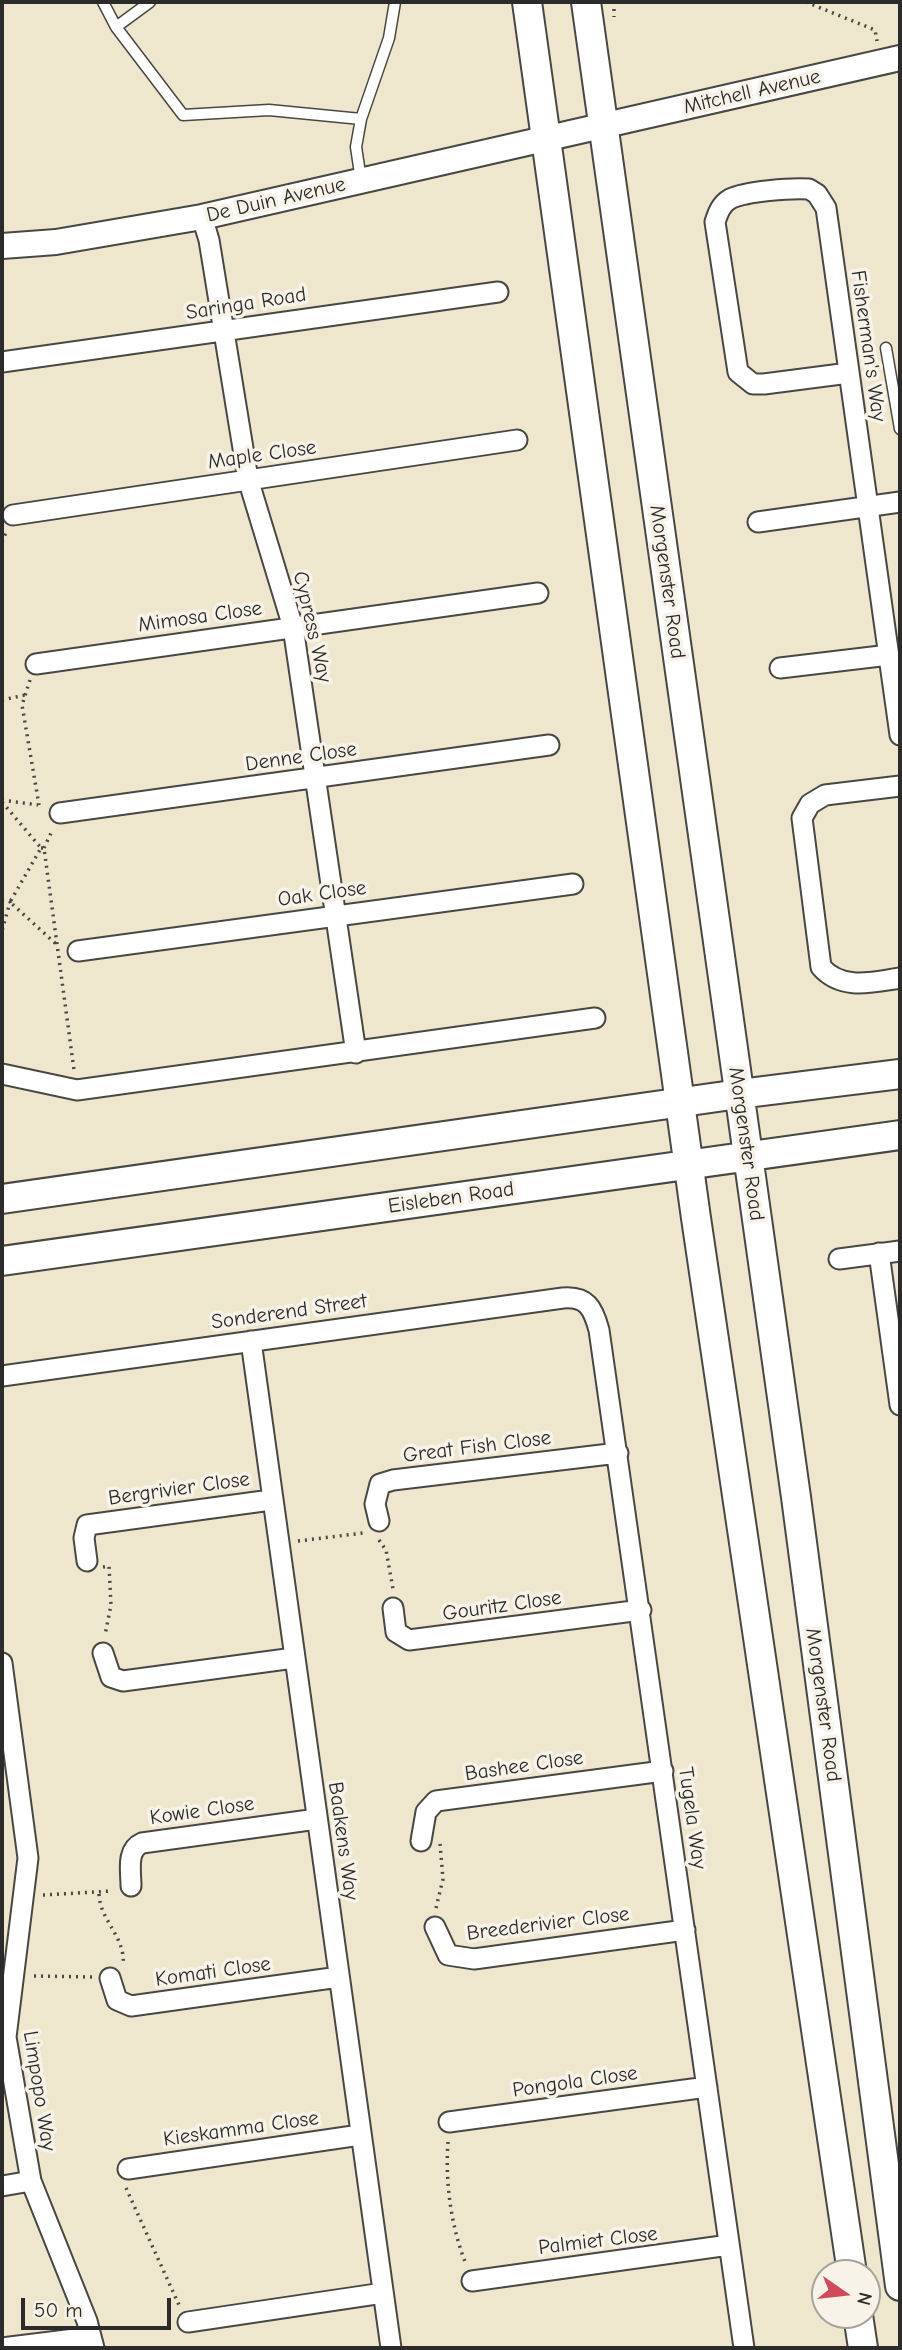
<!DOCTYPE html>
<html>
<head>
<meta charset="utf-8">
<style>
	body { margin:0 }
	#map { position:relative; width:902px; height:2350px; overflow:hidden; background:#efe7cd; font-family:"Comic Neue",sans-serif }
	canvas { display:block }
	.frame { position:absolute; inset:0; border:4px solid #2b2b2b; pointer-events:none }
	.north { position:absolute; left:811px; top:2259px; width:70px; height:70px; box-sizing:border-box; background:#f7f3e8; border:2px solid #a5a39c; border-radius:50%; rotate:104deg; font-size:19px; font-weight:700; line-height:28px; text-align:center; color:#2b2b2b }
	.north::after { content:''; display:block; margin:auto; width:24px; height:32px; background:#d1495b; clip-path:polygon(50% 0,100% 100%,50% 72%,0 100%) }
	.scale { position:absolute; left:21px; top:2298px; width:150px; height:32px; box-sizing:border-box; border:4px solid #2b2b2b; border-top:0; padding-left:9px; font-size:21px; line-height:24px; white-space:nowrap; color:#2b2b2b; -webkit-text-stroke:5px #f7f3e8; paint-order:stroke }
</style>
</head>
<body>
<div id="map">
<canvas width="902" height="2350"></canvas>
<div class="frame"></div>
<div class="north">N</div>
<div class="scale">50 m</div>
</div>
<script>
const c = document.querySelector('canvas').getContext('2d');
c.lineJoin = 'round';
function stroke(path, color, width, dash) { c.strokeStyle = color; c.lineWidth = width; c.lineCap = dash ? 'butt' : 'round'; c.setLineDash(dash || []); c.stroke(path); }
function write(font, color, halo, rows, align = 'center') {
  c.font = font + ' "Comic Neue",sans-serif'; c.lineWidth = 7; c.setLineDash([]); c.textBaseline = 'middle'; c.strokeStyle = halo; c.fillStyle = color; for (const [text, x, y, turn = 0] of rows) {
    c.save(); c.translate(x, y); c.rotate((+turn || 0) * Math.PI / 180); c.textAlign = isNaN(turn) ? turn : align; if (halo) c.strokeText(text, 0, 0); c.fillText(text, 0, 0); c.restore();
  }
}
const service = new Path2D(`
	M103,2L116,27
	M150,2L116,27L183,115L269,110L361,119
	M361,180L356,147L361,119L389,38L395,2
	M886,348L900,429`);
const minor = new Path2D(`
	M202,217L209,240L248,479L293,627L356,1053
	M2,362L498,292
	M849,373L764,384H753L738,372L715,222C718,213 721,204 730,199C746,191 791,188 809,189L817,194L826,208L900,735
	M13,515L517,440
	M758,522L900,502
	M36,664L538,593
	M780,668L889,655
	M900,786L825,795L810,804L802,818L821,967C842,991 873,982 900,978
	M60,813L549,745
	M78,951L573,884
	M2,1074L77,1090L595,1018
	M879,1253L900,1405
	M839,1259L900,1251
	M251,1341L391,2348
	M2,1376L563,1298C587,1296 593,1308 599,1330L744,2348
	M379,1521L375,1504L380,1484L393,1480L618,1453
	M87,1561L84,1538L87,1525L271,1500
	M393,1608L396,1632L409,1640L641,1610
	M103,1653L111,1677L123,1681L294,1658
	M2,1663L28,1858L6,2037L31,2181L87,2321L94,2348
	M421,1841L426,1812L436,1801L663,1771
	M131,1886C131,1871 126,1850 142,1843L317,1819
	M435,1927L448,1955L474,1959L685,1930
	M110,1978L117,2000L131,2006L339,1977
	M449,2122L707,2087
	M128,2169L360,2135
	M2,2186L31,2181
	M472,2281L729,2245
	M188,2322L383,2293
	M2,2348L91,2337`);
const tertiary = new Path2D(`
	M2,246L56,242L202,217L900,58`);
const secondary = new Path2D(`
	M527,2L696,1218L852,2273
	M586,2L796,1497L900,2286
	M2,1199L739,1094L900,1074
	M2,1261L900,1135
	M858,2315L863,2348`);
stroke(service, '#484743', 13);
stroke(minor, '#484743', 23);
stroke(tertiary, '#484743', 28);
stroke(secondary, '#484743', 32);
stroke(new Path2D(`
	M614,2V17
	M806,2L875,30L877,41
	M2,542L7,530
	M30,680L22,705L39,805
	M2,700L25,695
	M2,800L38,805
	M2,802L41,848L10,902L56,944
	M41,848H44L74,1070
	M44,848L52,831
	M2,901L10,902L2,931
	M379,1540L386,1550L393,1589
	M298,1541L363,1533
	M103,1567L109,1566L111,1605L105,1635
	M99,1894C100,1921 126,1937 123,1965
	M43,1895L112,1891
	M436,1908L443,1879L440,1844
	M34,1976L92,1977
	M448,2142C445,2182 451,2227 466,2264
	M126,2188L179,2305`), '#484743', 3.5, [2, 5]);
stroke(service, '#fff', 10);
stroke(minor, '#fff', 19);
stroke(tertiary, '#fff', 24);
stroke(secondary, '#fff', 28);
write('21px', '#2b2b2b', '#f7f3e8', [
	["Mitchell Avenue",752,92,-13],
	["De Duin Avenue",276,200,-13],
	["Saringa Road",246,304,-9],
	["Fisherman's Way",868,346,82],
	["Maple Close",262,455,-8],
	["Morgenster Road",667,582,82],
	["Mimosa Close",200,617,-8],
	["Cypress Way",312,627,77],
	["Denne Close",301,757,-8],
	["Oak Close",322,894,-8],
	["Morgenster Road",746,1144,82],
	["Eisleben Road",451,1198,-8],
	["Sonderend Street",289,1312,-8],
	["Great Fish Close",477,1447,-7],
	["Bergrivier Close",179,1489,-8],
	["Gouritz Close",502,1606,-8],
	["Morgenster Road",823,1705,82],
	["Bashee Close",524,1766,-8],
	["Kowie Close",202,1811,-8],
	["Tugela Way",692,1818,82],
	["Baakens Way",343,1841,82],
	["Breederivier Close",548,1924,-7],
	["Komati Close",213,1972,-8],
	["Pongola Close",575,2082,-8],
	["Limpopo Way",39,2091,81],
	["Kieskamma Close",241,2129,-8],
	["Palmiet Close",598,2241,-7]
]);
</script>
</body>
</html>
